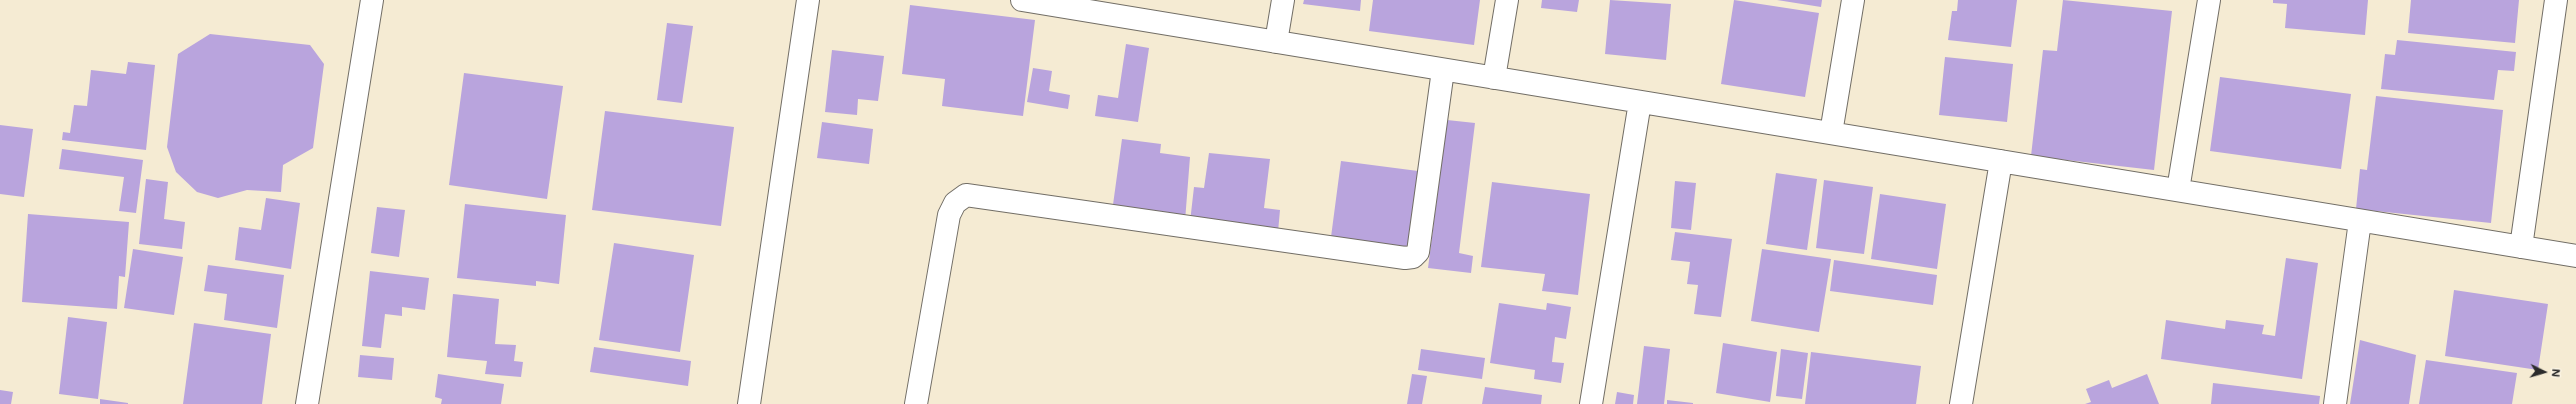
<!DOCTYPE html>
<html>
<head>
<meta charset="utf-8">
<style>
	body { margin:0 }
	#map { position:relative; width:2576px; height:404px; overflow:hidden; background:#f5ebd3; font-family:Mali,sans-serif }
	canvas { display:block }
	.north { position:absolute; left:2524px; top:352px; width:40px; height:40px; -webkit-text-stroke:3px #fcf5e5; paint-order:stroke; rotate:95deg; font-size:11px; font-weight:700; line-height:16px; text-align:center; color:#2b2b2b }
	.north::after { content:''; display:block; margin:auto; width:14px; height:18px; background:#2b2b2b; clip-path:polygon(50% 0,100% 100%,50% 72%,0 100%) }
</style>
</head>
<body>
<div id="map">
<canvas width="2576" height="404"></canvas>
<div class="north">N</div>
</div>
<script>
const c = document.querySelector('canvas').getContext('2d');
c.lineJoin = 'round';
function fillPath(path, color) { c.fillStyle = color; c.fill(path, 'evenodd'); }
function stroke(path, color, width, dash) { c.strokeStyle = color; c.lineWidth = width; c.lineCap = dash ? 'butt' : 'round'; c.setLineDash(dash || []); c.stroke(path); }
fillPath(new Path2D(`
	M1304,0H1361L1360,11L1303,4Z
	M1373,0H1480L1474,45L1369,31Z
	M1542,0H1579L1577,12L1541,8Z
	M1610,0L1671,4L1666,60L1605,54Z
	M1734,0L1819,13L1805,97L1721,84Z
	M1777,0H1822L1821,7Z
	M1958,0H2017L2011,47L1948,40L1952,11H1957Z
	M2063,0L2172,11L2154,170L2031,156L2043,50L2057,51Z
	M2273,0H2368L2365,35L2285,28L2287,4L2273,3Z
	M2411,0H2519L2515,43L2408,33Z
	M910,5L1035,20L1023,116L942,106L945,79L902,74Z
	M667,23L693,26L682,103L657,100Z
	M210,34L310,45L324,64L313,148L283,165L281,192L247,190L218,198L197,192L176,172L167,147L178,54Z
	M2397,40L2516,52L2514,71L2498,70L2494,100L2381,89L2385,54L2395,55Z
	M1126,44L1149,48L1138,122L1095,116L1098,95L1118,98Z
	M832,50L884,56L878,101L858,99L857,115L825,112Z
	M1945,57L2013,64L2007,122L1939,115Z
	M128,62L155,65L146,150L62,140L63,132L70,133L74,105L87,106L91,70L126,74Z
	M1033,68L1052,71L1049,91L1070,95L1068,109L1027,102Z
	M464,73L563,86L547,199L449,185Z
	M2220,77L2351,94L2341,169L2210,151Z
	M2376,96L2503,110L2491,223L2356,209L2360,169L2367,170Z
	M605,111L734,127L721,226L592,210Z
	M1447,120L1475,123L1459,253L1473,256L1471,273L1428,268Z
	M822,122L873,129L869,164L817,158Z
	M0,125L33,129L24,197L0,194Z
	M1122,139L1161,144L1160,153L1190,157L1185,221L1112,212Z
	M62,149L143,160L136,213L119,211L124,177L59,169Z
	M1209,153L1270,159L1264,208L1280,210L1278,232L1190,222L1194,187L1204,188Z
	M1341,161L1418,171L1408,247L1331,237Z
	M1776,173L1817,179L1807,250L1766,244Z
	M146,179L168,182L164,219L185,222L182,249L139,244Z
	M1824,180L1873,187L1864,254L1816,248Z
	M1675,181L1696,183L1691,230L1671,228Z
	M1492,182L1590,194L1578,295L1542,291L1545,274L1481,267Z
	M1880,194L1946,204L1937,269L1871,259Z
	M266,198L300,203L291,269L235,260L239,227L261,230Z
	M465,204L566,215L559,284L536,281V286L457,278Z
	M377,207L405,210L399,257L371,253Z
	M28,214L129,222L125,277L119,276L117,309L22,302Z
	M1675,232L1732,239L1721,317L1694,314L1698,285L1687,284L1690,262L1671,260Z
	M614,243L694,255L680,352L599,340Z
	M133,249L183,257L174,315L124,308Z
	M1762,249L1831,259L1819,332L1751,321Z
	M2286,258L2318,263L2302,379L2161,359L2166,320L2225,329L2226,320L2264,325L2262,334L2275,336Z
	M1834,260L1937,275L1933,305L1830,291Z
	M208,265L284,275L277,328L224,320L227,294L204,291Z
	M370,271L429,278L425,310L402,307V316L385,314L381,348L362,346Z
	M2454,290L2548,304L2538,370L2445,356Z
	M453,294L499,299L495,344L516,345L514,361L523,362L521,377L485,374L487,361L447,357Z
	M1499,303L1546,310L1547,303L1571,307L1566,339L1555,337L1552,362L1564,363L1561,383L1534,379L1535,370L1490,363Z
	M68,317L107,322L98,399L59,394Z
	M194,323L271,334L262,404H183Z
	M2360,340L2416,355L2409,404H2350Z
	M1723,343L1777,352L1770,402L1716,393Z
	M1644,346L1670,349L1664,404H1637Z
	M594,347L691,361L688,386L590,372Z
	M1421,349L1485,358L1482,379L1418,370Z
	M1781,349L1808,353L1802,399L1776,396Z
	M1811,352L1921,366L1916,404H1805Z
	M360,355L394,358L392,380L358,377Z
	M2426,360L2517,373L2512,404H2419Z
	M438,374L504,384L501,404H441L442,399L435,397Z
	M1412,374L1427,376L1422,404H1407Z
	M2147,374L2159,404H2085L2091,402L2086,389L2109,380L2112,388Z
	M2213,383L2320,396L2319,404H2211Z
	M1485,387L1542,395L1541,404H1482Z
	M0,390L13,392L11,404H0Z
	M1617,392L1634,395L1633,404H1615Z
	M100,399L128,403V404H100Z
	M1667,400L1693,403V404H1667Z`), '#b9a4dd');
const street = new Path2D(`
	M1022,0L2576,256
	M1276,42L1283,0
	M1494,78L1507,0
	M1831,133L1853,0
	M2178,190L2209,0
	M2521,247L2556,0
	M307,404L372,0
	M749,404L808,0
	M916,404L949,215L955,203L966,195L1405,258L1413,257L1418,252L1443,70
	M1591,404L1640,102
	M1961,404L2001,161
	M2335,404L2360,221`);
stroke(street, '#726e66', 24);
stroke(street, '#fff', 22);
</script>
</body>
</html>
